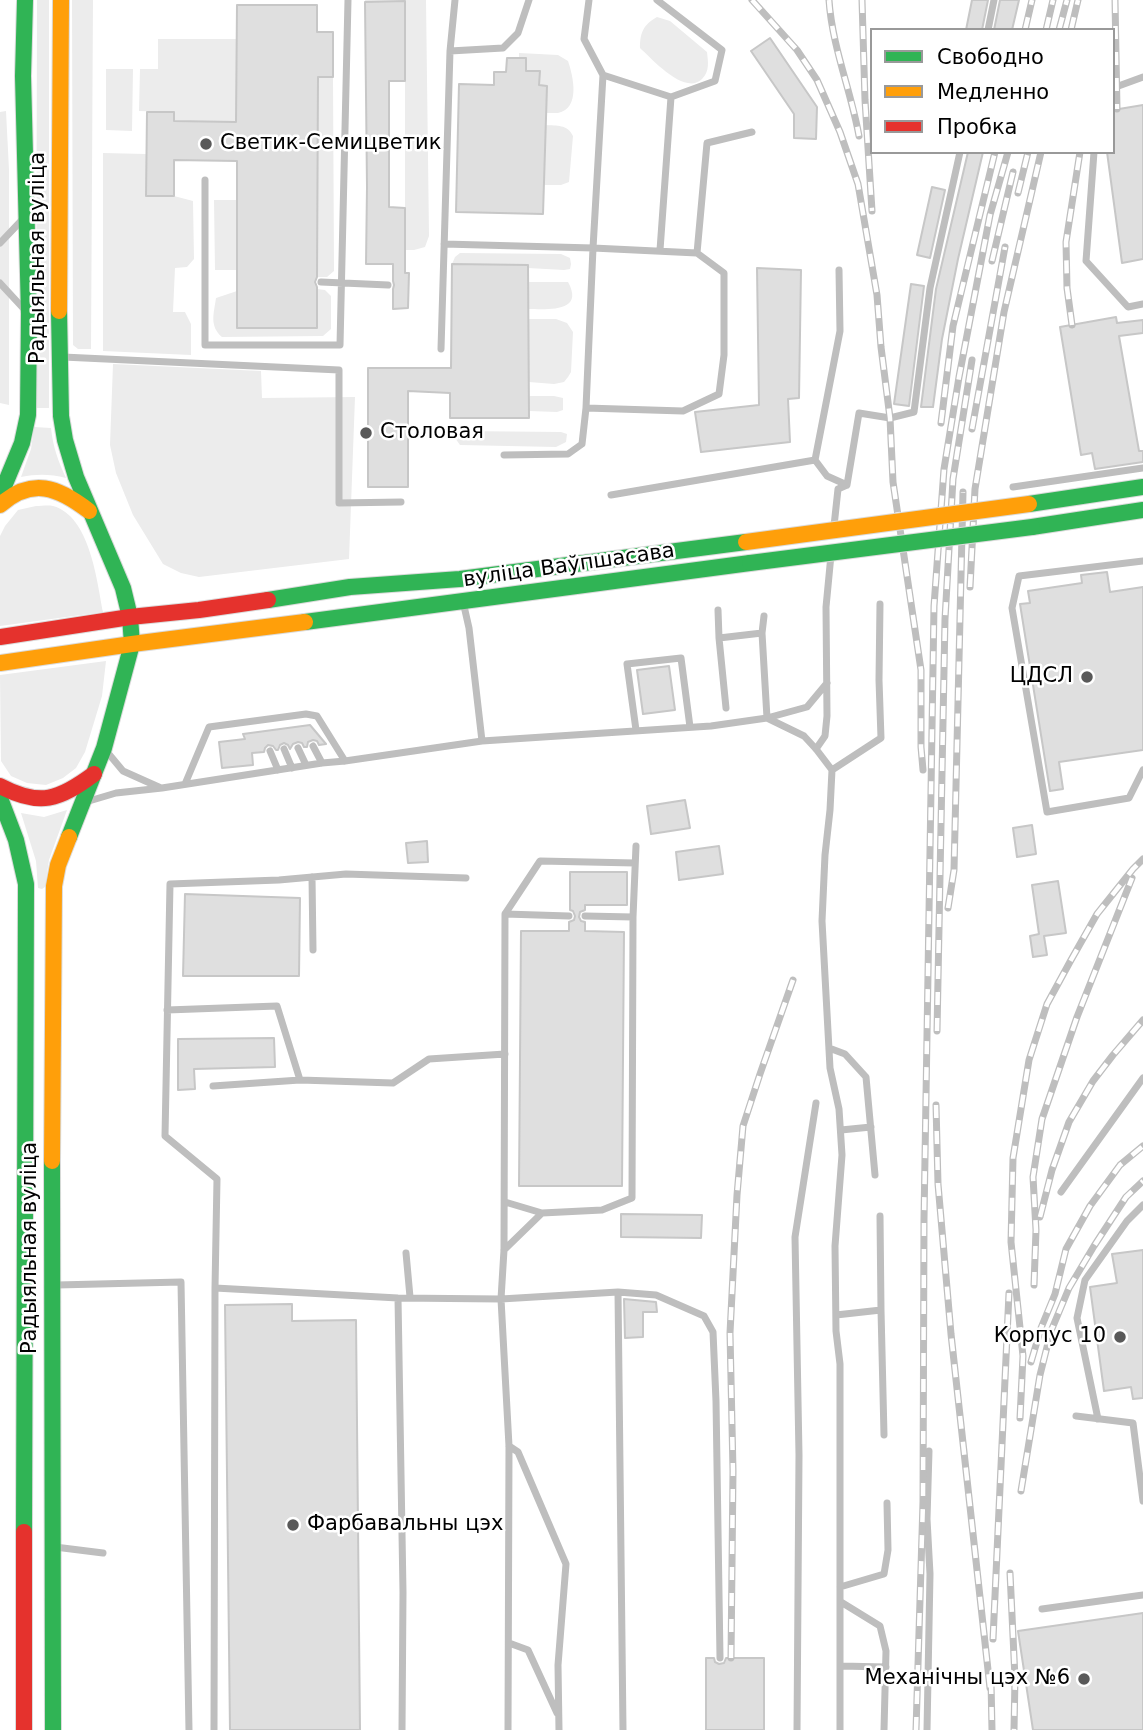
<!DOCTYPE html>
<html>
<head>
<meta charset="utf-8">
<style>
	body { margin:0 }
	#map { position:relative; width:1143px; height:1730px; overflow:hidden; background:#fff; font-family:"DejaVu Sans",sans-serif }
	canvas { display:block }
	.legend { position:absolute; left:870px; top:28px; width:245px; height:126px; box-sizing:border-box; background:#fff; border:2px solid #999; margin:0; padding:9px 12px; list-style:none; font-size:21px; color:#000 }
	.legend li { display:flex; align-items:center; gap:14px; height:35px }
	.legend b { width:35px; border:2px solid #999 }
</style>
</head>
<body>
<div id="map">
<canvas width="1143" height="1730"></canvas>
<ul class="legend">
<li><b style="height:9px;background:#30b455"></b>Свободно</li>
<li><b style="height:9px;background:#ff9f0a"></b>Медленно</li>
<li><b style="height:9px;background:#e5322d"></b>Пробка</li>
</ul>
</div>
<script>
const c = document.querySelector('canvas').getContext('2d');
c.lineJoin = 'round';
function fillPath(path, color) { c.fillStyle = color; c.fill(path, 'evenodd'); }
function stroke(path, color, width, dash) { c.strokeStyle = color; c.lineWidth = width; c.lineCap = dash ? 'butt' : 'round'; c.setLineDash(dash || []); c.stroke(path); }
function write(font, color, halo, rows, align = 'center') {
  c.font = font + ' "DejaVu Sans",sans-serif'; c.lineWidth = 5; c.setLineDash([]); c.textBaseline = 'middle'; c.strokeStyle = halo; c.fillStyle = color; for (const [text, x, y, turn = 0] of rows) {
    c.save(); c.translate(x, y); c.rotate((+turn || 0) * Math.PI / 180); c.textAlign = isNaN(turn) ? turn : align; if (halo) c.strokeText(text, 0, 0); c.fillText(text, 0, 0); c.restore();
  }
}
fillPath(new Path2D(`
	M37,0H49V408H36Z
	M72,0H93L91,349H78L73,345Z
	M365,0H426L429,236L425,247L414,250H405V2H365Z
	M657,17L670,21L707,52C708,62 710,71 702,79C685,96 652,59 640,48C640,33 643,25 657,17Z
	M158,39H236V122L174,121L173,112L139,111L140,69H158Z
	M519,53L558,55L568,61C573,76 581,108 558,113C554,113 550,113 546,113L547,86L539,85V71H526L519,58Z
	M106,69H133L132,131L106,130Z
	M318,77H333L334,271L327,277H317Z
	M6,111L9,170V405L0,403V112Z
	M546,125C557,126 567,124 573,136L569,182L561,185H544Z
	M103,153L146,154V196H174L193,201L194,259L187,267L175,268L173,312H185L191,324V355L103,351Z
	M214,200H236L237,270H215Z
	M460,253L561,254L570,258L571,264L570,269L564,270L528,268V265L452,264L455,257Z
	M528,282H568C585,313 547,309 528,309Z
	M317,289L325,290L331,296V329L323,336L222,337C209,326 214,313 216,298L237,291V328H316Z
	M528,319H556L567,323L573,332L571,372L568,377L564,382L554,384L529,382Z
	M113,364L261,371L262,398L355,397L349,559L199,577L181,573L163,564L133,515L116,473L110,445Z
	M529,396H554L563,398V410L557,412L529,411Z
	M34,427L51,428C53,447 58,461 66,478C50,474 37,474 21,477L31,449Z
	M458,431L561,432L567,434L566,442L556,447L460,445L455,438Z
	M36,506C41,506 48,505 53,506C90,516 97,581 103,612L0,626V536L5,526L18,510Z
	M106,661L102,696L85,752L76,768L63,778L46,785L27,783L11,776L1,761L0,675Z
	M67,810L49,860L45,887L42,889L38,888L36,861L21,813L44,817Z`), '#ececec');
const building = new Path2D(`
	M972,0H988L982,30H966Z
	M1000,0H1019L1012,30H994Z
	M405,1V81H389V207L405,208V273H409L408,308L393,309V289L394,285L393,281V264H366L367,187L365,2Z
	M237,5H317V32H333V77H318L317,277L315,282L317,287V328H237V161L174,160V196H146L147,112H174V121L236,122Z
	M770,38L817,107L816,139L794,138V114L751,51Z
	M507,58H526V71H540L539,85L547,86L543,214L456,212L459,84L494,85V72H506Z
	M1143,105V259L1122,263L1107,152H1113V110Z
	M968,152H983L958,259L942,339L933,407H921L936,289Z
	M932,187L945,190L930,258L917,255Z
	M452,264L528,265L529,418H450V393L408,391V487H368V368H451Z
	M757,268L801,270L799,398L788,399L790,442L701,452L695,412L759,405Z
	M911,284L924,286L909,406L894,404Z
	M1116,317L1117,323L1143,320V333L1119,336L1139,451H1143V462L1095,469L1092,453L1081,455L1060,327Z
	M1107,572L1110,592L1143,587V750L1059,762L1063,789L1050,791L1020,604L1030,603L1028,591L1082,583L1081,575Z
	M669,666L675,710L643,714L637,670Z
	M310,725L326,744L319,745L317,741L313,740L308,742L307,747H304L302,743L298,742L293,744L290,749L288,745L284,743L280,745L278,750H276L273,746L268,745L265,748L264,752L252,753L253,765L222,768L219,742L245,739L243,734Z
	M685,800L690,828L651,834L647,806Z
	M1032,825L1036,854L1017,857L1013,828Z
	M427,841L428,862L408,863L406,843Z
	M719,846L723,874L679,880L676,852Z
	M570,872H627V905H585V910L580,912L579,917L581,921L585,922V931L624,932L622,1186H519L521,931H569V922L574,920L575,916L573,911L570,910Z
	M1058,881L1066,933L1044,936L1047,955L1033,957L1030,936L1039,934L1032,885Z
	M185,894L300,898L299,976H183Z
	M274,1038L275,1067L194,1069L195,1089L178,1090V1039Z
	M621,1214L702,1215L701,1238L621,1237Z
	M1143,1250V1398L1133,1399L1131,1387L1104,1391L1090,1287L1117,1283L1112,1254Z
	M624,1299L656,1302L657,1312H643V1337L625,1338Z
	M292,1304V1321L356,1320L360,1730H230L225,1305Z
	M1143,1613V1730H1033L1018,1631Z
	M706,1658H714L715,1662L719,1664L724,1663L726,1658H764V1730H706Z`);
fillPath(building, '#dfdfdf');
stroke(building, '#c7c7c7', 2);
const fast = new Path2D(`
	M59,311L61,416L65,440L76,477L123,588L130,617L132,644L104,748L69,837
	M0,496L22,443L28,415L29,314L23,76L25,0
	M1029,504L1143,487
	M1032,527L1143,510
	M268,600L350,587L460,579L746,542
	M305,622L750,563
	M0,798L16,840L26,884L24,1532
	M52,1161L53,1730`);
const slow = new Path2D(`
	M59,311L61,0
	M0,505C32,477 58,487 89,511
	M0,663L132,644L305,622
	M52,1161L54,886L58,865L69,837`);
const jam = new Path2D(`
	M0,637L130,617L199,610L268,600
	M0,786C40,807 59,800 94,774
	M24,1730V1532`);
stroke(fast, '#dbdbdb', 18);
stroke(slow, '#dbdbdb', 18);
stroke(jam, '#dbdbdb', 18);
stroke(new Path2D(`
	M589,0L584,39L603,75
	M657,0L722,50L715,81L671,97
	M988,30L994,0
	M450,51L503,48L518,33L529,0
	M1113,88L1143,77
	M1094,152L1086,261L1128,307L1143,304
	M205,180V345H340L348,0
	M0,243L21,221
	M444,244L593,248L586,408L683,411L719,394L724,355V273L697,253L593,248L603,75L671,97L660,250
	M697,253L707,143L752,132
	M321,282L388,285
	M0,283L23,308
	M441,349L450,51L455,0
	M63,357L339,370V503L401,502
	M504,455L568,454L582,444L586,408
	M815,460L840,331L839,270
	M1013,487L1143,468
	M611,495L815,460L827,476L847,485
	M834,526L838,489L847,485L859,413L890,418L914,412L930,288L960,152
	M1143,561L1019,576L1012,608L1047,812L1129,798L1143,770
	M718,610L719,638
	M764,616L762,633L767,718L807,707L827,683
	M726,708L719,638L762,633
	M636,730L627,664L681,658L690,727
	M482,741L711,726L767,718L804,736L816,749L832,770L830,810L825,855L822,921L830,1068L839,1109L842,1155L835,1246L836,1331L840,1364V1730
	M313,746L322,763
	M298,748L306,765
	M284,749L292,768
	M816,749L825,736L827,716L826,607L831,555
	M270,751L278,770
	M108,753L123,771L161,788
	M832,770L881,738L879,680L880,604
	M185,784L209,727L306,714L317,716L345,761
	M89,801L116,793L162,788L322,763L345,761L482,741L469,628L464,606
	M312,877L313,950
	M505,914L569,916
	M585,916L633,917
	M167,1010L277,1006L300,1080L393,1083L429,1059L505,1054
	M829,1048L845,1054L866,1077L875,1175
	M213,1086L300,1080
	M841,1130L871,1127
	M1061,1192L1143,1078
	M505,1202L542,1213
	M880,1216L881,1310L884,1435
	M504,1250L542,1213L602,1210L632,1198L633,917L636,846
	M406,1253L410,1297
	M57,1285L181,1282L189,1730
	M215,1288L398,1298L501,1299L618,1292
	M398,1298L403,1592L402,1730
	M836,1315L881,1310
	M1076,1416L1133,1423L1143,1501
	M1098,1419L1077,1318L1085,1280L1127,1221L1143,1205
	M509,1446L518,1452L566,1564L558,1665L559,1730
	M55,1547L103,1553
	M840,1587L884,1574L888,1550L887,1503
	M841,1602L880,1626L886,1651L884,1730
	M1042,1609L1143,1595
	M509,1643L528,1650L557,1713
	M841,1666L886,1667
	M214,1730L215,1288L217,1179L165,1136L170,884L279,880L346,874L466,878
	M508,1730L509,1446L501,1299L504,1250L505,914L540,861L635,863
	M623,1730L618,1292L656,1295L704,1316L713,1332L716,1401L720,1658
	M797,1730L799,1455L795,1237L816,1103
	M927,1730L930,1574L927,1519L929,1451`), '#bebebe', 7);
stroke(fast, '#30b455', 16);
stroke(slow, '#ff9f0a', 16);
stroke(jam, '#e5322d', 16);
const rail = new Path2D(`
	M752,0L797,50L817,80L840,132L858,184L877,295L881,347L890,418L893,482L921,670V747L923,770
	M829,0C832,46 851,91 859,136
	M862,0L865,100L872,211
	M1115,0L1117,109
	M1025,30L1032,0
	M1046,30L1053,0
	M1059,30L1067,0
	M1071,30L1078,0
	M1018,193L1028,152
	M992,261L1013,172
	M1072,325L1067,288L1066,242L1080,152
	M941,423L953,326L995,152
	M972,429L1005,247
	M970,587L975,489L1004,312L1041,152
	M948,908L954,870L963,492
	M937,1031L945,619L953,479L972,360
	M936,1105L938,1184L951,1334L990,1688
	M1040,1217L1052,1170L1069,1122L1093,1081L1113,1055L1143,1020
	M1034,1285L1036,1230L1033,1177L1042,1119L1077,1017L1132,878
	M1031,1362L1041,1328L1055,1294L1066,1249L1090,1206L1120,1165L1143,1146
	M1020,1418L1023,1356L1011,1242L1013,1158L1029,1060L1047,1004L1071,960L1097,914L1133,869L1143,859
	M1021,1491L1040,1375L1051,1331L1069,1288L1094,1246L1126,1197L1143,1181
	M1010,1573L1015,1678L1014,1730
	M993,1639L1009,1293
	M731,1658L733,1471L730,1333L737,1195L743,1126L760,1074L793,980
	M991,1681L992,1730
	M916,1730L923,1502L924,1219L934,606L944,469L959,377L990,215L1008,152`);
stroke(rail, '#bebebe', 7);
stroke(rail, '#fff', 4.5, [13]);
const fastBridge = new Path2D(`
	M750,563L1032,527`);
const slowBridge = new Path2D(`
	M746,542L1029,504`);
stroke(fastBridge, '#dbdbdb', 18, []);
stroke(slowBridge, '#dbdbdb', 18, []);
stroke(fastBridge, '#30b455', 16);
stroke(slowBridge, '#ff9f0a', 16);
for (const [x, y, r, color] of [
	[206,144,7,"#595959"],
	[366,433,7,"#595959"],
	[1087,677,7,"#595959"],
	[1120,1337,7,"#595959"],
	[293,1525,7,"#595959"],
	[1084,1679,7,"#595959"]
]) { const dot = new Path2D(); dot.arc(x, y, r, 0, 2 * Math.PI); c.fillStyle = color; c.fill(dot); stroke(dot, '#fff', 2.5); }
write('21px', '#000', '#fff', [
	["Светик-Семицветик",220,144],
	["Столовая",380,433],
	["ЦДСЛ",1073,677,"right"],
	["Корпус 10",1106,1337,"right"],
	["Фарбавальны цэх",307,1525],
	["Механічны цэх №6",1070,1679,"right"]
], 'left');
write('21px', '#000', '#fff', [
	["Радыяльная вуліца",39,258,-90],
	["вуліца Ваўпшасава",569,566,-8],
	["Радыяльная вуліца",31,1248,-90]
]);
</script>
</body>
</html>
